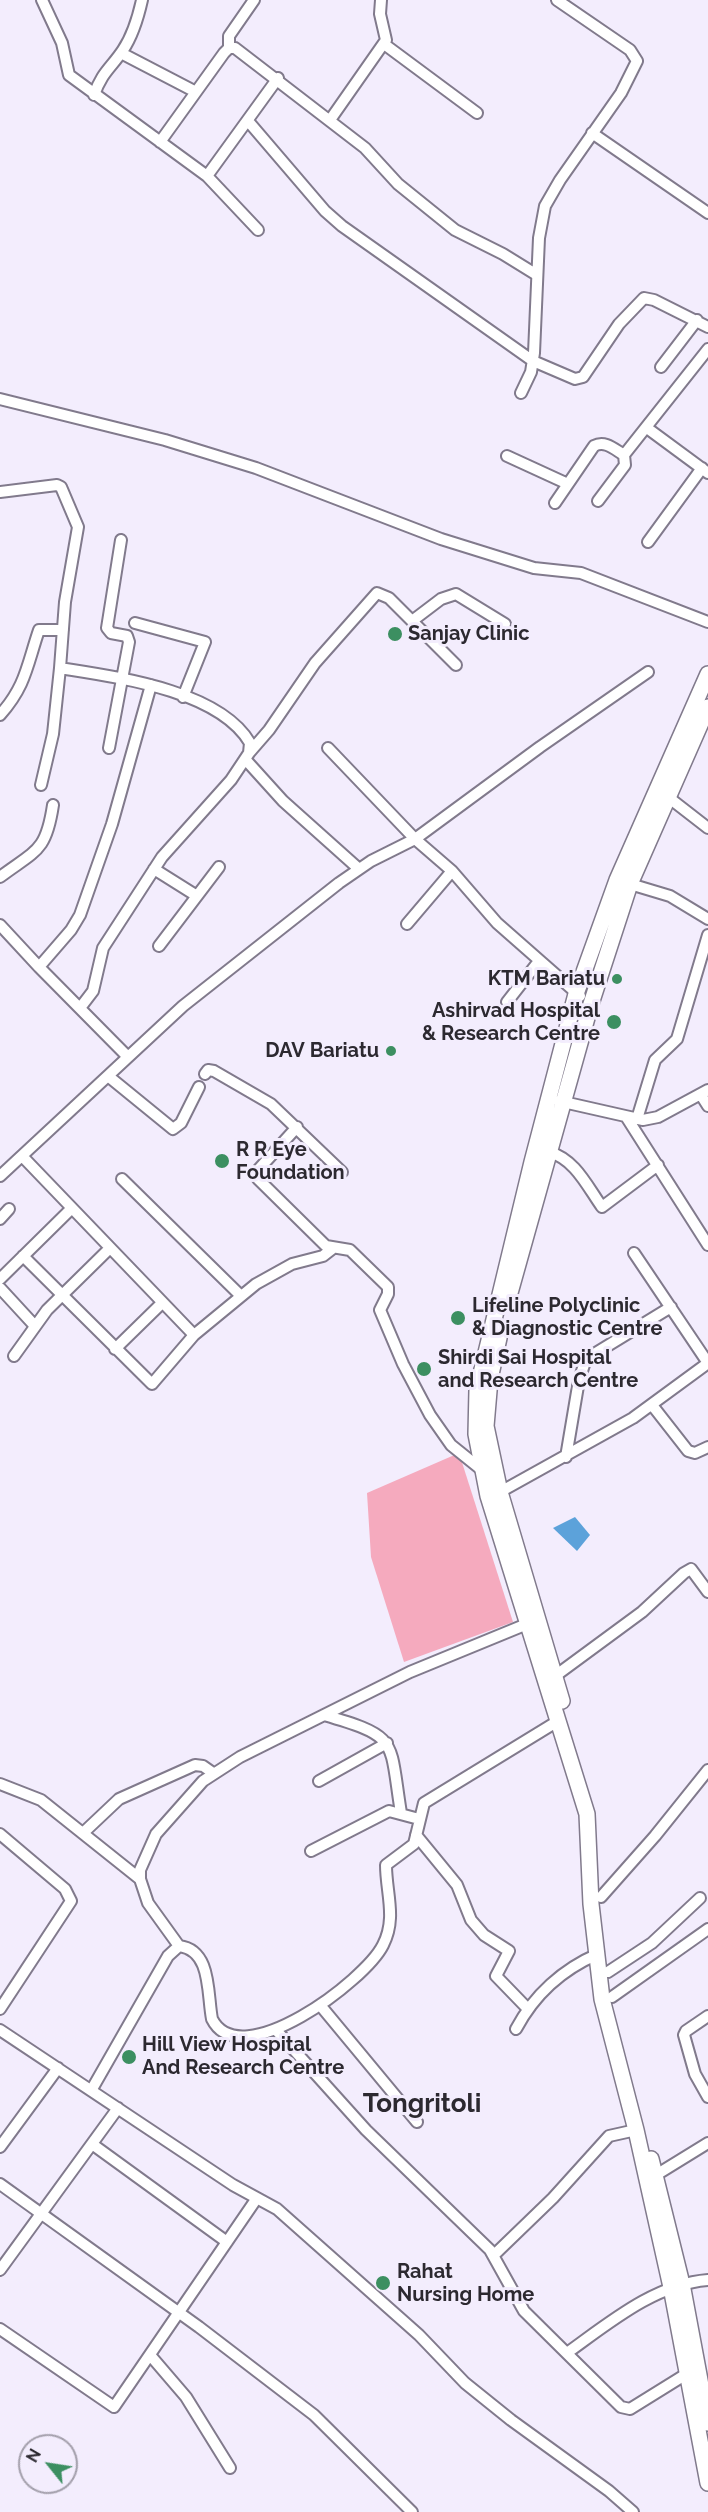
<!DOCTYPE html>
<html>
<head>
<meta charset="utf-8">
<style>
	body { margin:0 }
	#map { position:relative; width:708px; height:2512px; overflow:hidden; background:#f3edfd; font-family:Raleway,sans-serif }
	canvas { display:block }
	.north { position:absolute; left:18px; top:2434px; width:60px; height:60px; box-sizing:border-box; background:#f3edfd; border:2px solid #a39fab; border-radius:50%; rotate:300deg; font-size:16px; font-weight:700; line-height:24px; text-align:center; color:#2c2930 }
	.north::after { content:''; display:block; margin:auto; width:21px; height:27px; background:#3c8f61; clip-path:polygon(50% 0,100% 100%,50% 72%,0 100%) }
</style>
</head>
<body>
<div id="map">
<canvas width="708" height="2512"></canvas>
<div class="north">N</div>
</div>
<script>
const c = document.querySelector('canvas').getContext('2d');
c.lineJoin = 'round';
function fillPath(path, color) { c.fillStyle = color; c.fill(path, 'evenodd'); }
function stroke(path, color, width, dash) { c.strokeStyle = color; c.lineWidth = width; c.lineCap = dash ? 'butt' : 'round'; c.setLineDash(dash || []); c.stroke(path); }
function write(font, color, halo, rows, align = 'center') {
  c.font = font + ' Raleway,sans-serif'; c.lineWidth = 6; c.setLineDash([]); c.textBaseline = 'middle'; c.strokeStyle = halo; c.fillStyle = color; for (const [text, x, y, turn = 0] of rows) {
    c.save(); c.translate(x, y); c.rotate((+turn || 0) * Math.PI / 180); c.textAlign = isNaN(turn) ? turn : align; if (halo) c.strokeText(text, 0, 0); c.fillText(text, 0, 0); c.restore();
  }
}
fillPath(new Path2D(`
	M459,1453L513,1622L404,1662L371,1557L367,1493Z`), '#f5aabe');
fillPath(new Path2D(`
	M575,1517L590,1535L577,1551L553,1528Z`), '#5ca2da');
const minor = new Path2D(`
	M42,0L62,43L69,75L207,176L258,230
	M384,44L477,113
	M229,48V36L254,0
	M121,53L196,92
	M94,95C102,72 111,68 123,50C133,35 138,18 142,0
	M330,120L386,40L380,14L381,0
	M248,121L325,211L342,226L533,361L575,379L583,377L619,324L644,298L654,300L708,327
	M592,133L708,213
	M160,142L224,53L229,48H235L365,148L398,184L455,230L503,254L537,275
	M207,176L278,78
	M661,367L697,320
	M521,393L531,372L534,353L539,238L545,206L560,180L621,93L637,61L630,50L557,0
	M0,399L165,440L256,468L441,539L534,568L581,573L708,622
	M647,428L708,473
	M507,456L568,484
	M0,492L57,485L61,487L78,527L65,602L60,668
	M598,501L625,465L624,455L708,349
	M555,503L594,446C605,440 614,449 624,455
	M648,542L702,468
	M412,621L441,599L456,594L505,624
	M135,623L205,642L183,697
	M0,715C26,686 27,665 39,630H63
	M109,748L129,642L127,636L111,633L107,628L121,540
	M328,748L415,839L452,871L497,923L580,996
	M249,753L269,730L315,663L377,593L389,598L456,665
	M245,759L283,801L359,869
	M41,785L53,734L60,668C116,677 219,690 250,743L249,753L231,780L162,857L103,948L93,991L80,1008
	M668,797L708,828
	M154,869L197,896
	M0,877C36,850 46,852 53,805
	M630,884L670,896L708,919
	M407,924L452,871
	M0,925L39,967L71,930L80,915L112,824L151,685
	M159,946L219,867
	M39,967L128,1057
	M507,1002L539,961
	M205,1074L208,1070L214,1071L271,1104L342,1172
	M108,1076L173,1129L181,1123L199,1087
	M701,1095L708,1106
	M559,1101L643,1120L658,1117L708,1090
	M627,1118L708,1245
	M637,1119L655,1060L677,1039L708,935
	M297,1127L258,1170V1179L326,1246L350,1250L388,1287V1294L380,1310L403,1364L430,1415L451,1445L482,1470
	M549,1152C575,1159 587,1186 602,1207L658,1165
	M22,1156L194,1335
	M0,1176L183,1006L339,883L371,861L415,839L540,747L648,672
	M122,1179L241,1296
	M0,1219L9,1209
	M634,1253L708,1363
	M23,1256L152,1384L194,1335L256,1284L292,1264L323,1256L332,1249
	M0,1279L71,1209
	M0,1288L35,1326
	M115,1349L161,1304
	M14,1356L47,1310L109,1249
	M652,1405L688,1451L695,1453L708,1447
	M566,1457L579,1380L586,1359L671,1307
	M500,1492L633,1418L708,1363
	M551,1679L642,1612L684,1573L691,1569L708,1592
	M324,1715C400,1737 389,1739 401,1813
	M319,1781L387,1743
	M0,1784L41,1800L140,1879
	M83,1833L119,1799L195,1765L203,1766L213,1773
	M0,1834L65,1889L71,1901L0,2009
	M416,1835L457,1885L471,1920L484,1935L509,1951L496,1976L527,2008
	M311,1851L389,1811L419,1819
	M601,1897L655,1836L708,1770
	M179,1946L148,1903L140,1879V1870L156,1834L203,1781L240,1757L410,1672L527,1624
	M608,1972L652,1943L700,1898
	M612,1997L708,1929
	M320,2005L417,2122
	M708,2016L686,2031L684,2035L695,2074L708,2097
	M516,2029C534,1995 563,1969 598,1954
	M0,2030L233,2185L277,2209L419,2335L465,2383L511,2420L609,2491L633,2512
	M276,2030L366,2130L490,2250L524,2311L621,2407L630,2409L688,2373
	M92,2089L168,1956L179,1946C212,1950 207,1994 212,2019C240,2075 365,1981 383,1945C397,1918 386,1893 386,1865L414,1844L424,1803L558,1721
	M92,2144L227,2242
	M0,2147L58,2068
	M656,2175L708,2143
	M0,2184L199,2327L314,2415L412,2512
	M494,2255L553,2198L609,2136L636,2130
	M0,2270L118,2108
	M0,2329L114,2407L257,2198
	M567,2353C609,2323 655,2284 708,2280
	M150,2355L186,2397L230,2468`);
const secondary = new Path2D(`
	M708,674L617,880L576,994L532,1162L477,1390L476,1434L488,1496L587,1814L591,1904L602,1999L636,2130L671,2287L708,2483
	M508,1300L590,1007L630,884L708,707
	M499,1338L490,1379L486,1426L500,1492L562,1701
	M651,2159L682,2284L708,2423`);
stroke(minor, '#817a8c', 14);
stroke(secondary, '#817a8c', 18);
stroke(minor, '#fff', 10);
stroke(secondary, '#fff', 15);
for (const [x, y, r, color] of [
	[395,634,8,"#3c8f61"],
	[617,979,6,"#3c8f61"],
	[614,1022,8,"#3c8f61"],
	[391,1051,6,"#3c8f61"],
	[222,1161,8,"#3c8f61"],
	[458,1318,8,"#3c8f61"],
	[424,1369,8,"#3c8f61"],
	[129,2057,8,"#3c8f61"],
	[383,2283,8,"#3c8f61"]
]) { const dot = new Path2D(); dot.arc(x, y, r, 0, 2 * Math.PI); c.fillStyle = color; c.fill(dot); stroke(dot, '#f3edfd', 2); }
write('bold 20px', '#2c2930', '#f3edfd', [
	["Sanjay Clinic",408,634],
	["KTM Bariatu",605,979,"right"],
	["Ashirvad Hospital",600,1011,"right"],
	["& Research Centre",600,1034,"right"],
	["DAV Bariatu",379,1051,"right"],
	["R R Eye",236,1150],
	["Foundation",236,1173],
	["Lifeline Polyclinic",472,1306],
	["& Diagnostic Centre",472,1329],
	["Shirdi Sai Hospital",438,1358],
	["and Research Centre",438,1381],
	["Hill View Hospital",142,2045],
	["And Research Centre",142,2068],
	["Rahat",397,2272],
	["Nursing Home",397,2295]
], 'left');
write('bold 26px', '#2c2930', '#f3edfd', [
	["Tongritoli",422,2104]
]);
</script>
</body>
</html>
